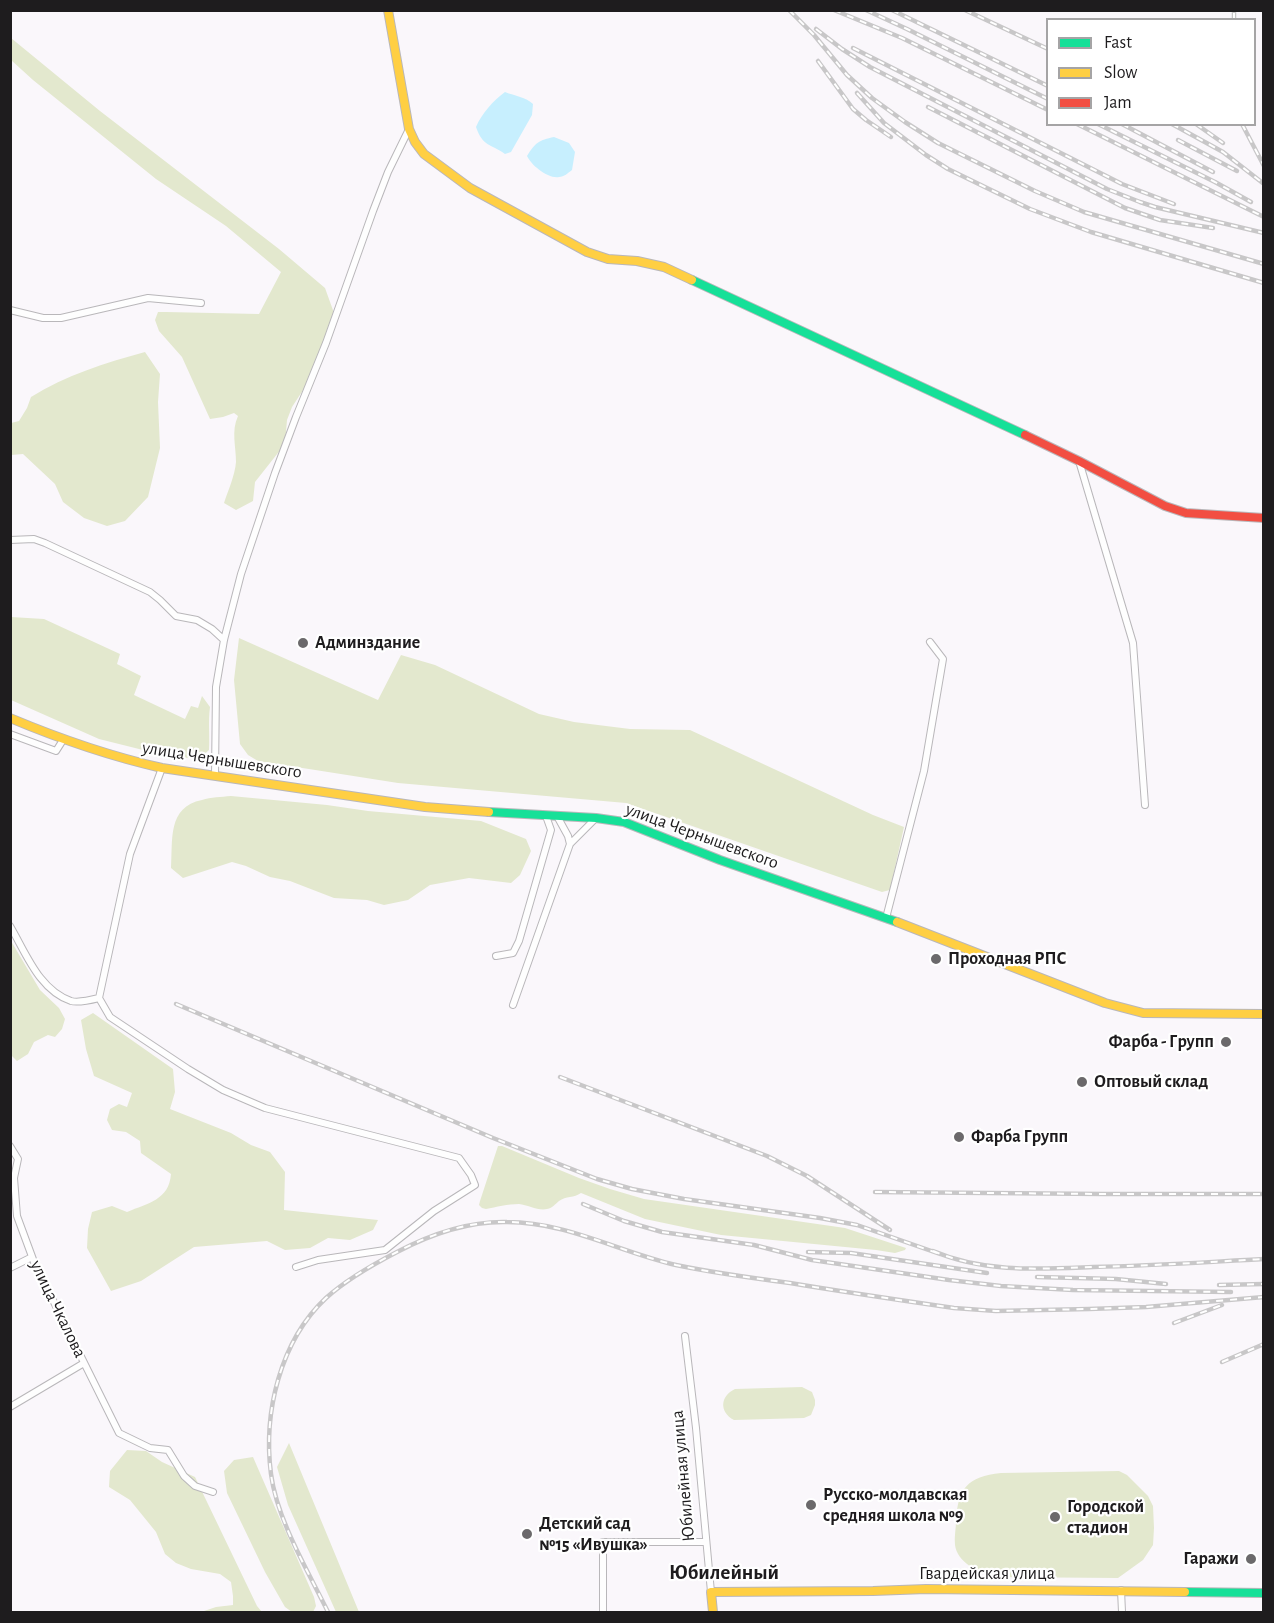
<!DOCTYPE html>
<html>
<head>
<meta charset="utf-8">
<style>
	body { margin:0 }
	#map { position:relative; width:1274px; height:1623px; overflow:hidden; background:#faf7fb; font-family:"Alegreya Sans",sans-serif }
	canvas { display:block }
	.frame { position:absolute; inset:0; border:12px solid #1e1c1e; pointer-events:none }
	.legend { position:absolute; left:1046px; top:18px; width:210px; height:108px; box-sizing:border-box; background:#fff; border:2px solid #a5a4a5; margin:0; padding:8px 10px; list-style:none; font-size:18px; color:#1e1c1e }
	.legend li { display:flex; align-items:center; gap:12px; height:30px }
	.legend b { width:30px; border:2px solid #a5a4a5 }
</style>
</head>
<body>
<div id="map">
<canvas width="1274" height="1623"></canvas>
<div class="frame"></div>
<ul class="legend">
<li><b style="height:8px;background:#16e098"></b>Fast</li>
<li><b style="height:8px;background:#ffcf43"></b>Slow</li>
<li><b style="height:8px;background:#f24e42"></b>Jam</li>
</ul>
</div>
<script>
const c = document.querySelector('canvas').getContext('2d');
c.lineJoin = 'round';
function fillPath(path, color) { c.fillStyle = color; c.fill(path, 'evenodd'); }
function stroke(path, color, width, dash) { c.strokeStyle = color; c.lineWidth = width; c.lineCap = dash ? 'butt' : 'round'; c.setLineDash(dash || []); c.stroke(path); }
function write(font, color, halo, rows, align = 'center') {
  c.font = font + ' "Alegreya Sans",sans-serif'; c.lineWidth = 4.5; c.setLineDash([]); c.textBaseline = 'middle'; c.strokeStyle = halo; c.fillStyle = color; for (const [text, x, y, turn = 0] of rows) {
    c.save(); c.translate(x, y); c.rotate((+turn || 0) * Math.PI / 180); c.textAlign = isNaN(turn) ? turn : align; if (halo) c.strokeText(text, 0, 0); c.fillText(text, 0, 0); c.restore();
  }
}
fillPath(new Path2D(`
	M11,38L100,111L279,249L325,288L334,313L311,378L292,407L287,420L285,444L255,482L253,501L236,510L224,503C228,491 235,475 236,462C236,446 231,431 238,416L234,413L223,417L210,419L182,357L159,331L155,320L158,312H166L259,314L281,272L226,226L156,179L33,80L11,60Z
	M145,352L160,374L158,402L160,448L148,497L125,521L107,526L84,518L63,502L55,484L23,454L11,455V423L19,421L27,408L31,397C66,375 105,363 145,352Z
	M11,617L44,619L120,654L117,664L141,676L134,695L185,719L191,706L198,708L202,696L210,707C208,722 210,736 209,750L199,759L167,756L99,739L11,700Z
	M239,638L378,700L401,655L435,665L539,714L574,722L630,729L690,730L873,815L904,827L890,890L882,892L626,803L398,783L258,761L248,755L240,744L234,680Z
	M231,796L327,805L368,811L481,821L526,839L531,851L520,875L511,883L469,878L430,885L408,900L384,905L367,900L334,898L290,881L270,877L246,866L232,862L183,878L171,868C173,840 167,807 202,800C211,797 221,797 231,796Z
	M11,941L40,990L59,1008L65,1019L62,1029L55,1037L48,1035L34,1042L28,1054L17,1061L11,1055Z
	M93,1013L173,1069L175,1092L170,1109L231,1133L251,1145L270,1152L285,1172L284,1210L378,1220L373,1230L350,1240L328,1238L310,1248L285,1250L267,1241L194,1247L141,1281L111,1291L87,1248L88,1229L92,1212L112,1206L127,1212C148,1203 169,1200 171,1174L141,1153L140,1141L126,1132L112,1130L107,1120L110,1109L119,1104L127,1107L132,1093L94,1076L86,1049L81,1020Z
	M498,1146H502L579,1178L610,1189L644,1199L845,1228L906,1248L905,1250L895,1253L876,1250L721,1235L645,1219L581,1193C574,1198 566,1196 559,1201C555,1204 553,1208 547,1209C538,1211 528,1205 519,1204C508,1204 496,1207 486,1209L482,1208L479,1205L480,1201Z
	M802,1387L812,1392L815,1400V1405L811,1415L804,1418L734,1420C719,1412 720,1396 735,1389Z
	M289,1443L359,1612H336L288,1505L277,1467Z
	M127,1450L146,1451L162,1462L195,1477L257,1606L262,1612H201L216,1607L233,1605V1596L231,1582L220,1574L191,1569L176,1563L165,1554L156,1532L130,1500L109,1487L110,1471Z
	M253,1457L314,1597L316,1606L313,1612H292L285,1607L265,1572L227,1493L224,1471L234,1460Z
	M1119,1471L1127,1475L1148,1496L1153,1506L1154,1528L1153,1545L1143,1560L1118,1578L993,1577C978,1572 957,1562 955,1545C954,1537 956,1529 956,1521C958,1488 967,1477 1001,1473Z`), '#e3e8ce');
fillPath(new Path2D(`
	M505,92C515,96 526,97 533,104L532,115L511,152L505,154C490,143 483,147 476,127C482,113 493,101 505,92Z
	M554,137L569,143L575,152L572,170C568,173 564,177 559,177C548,179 531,165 527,156C535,143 539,140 554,137Z`), '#c7effe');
const street = new Path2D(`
	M10,310L43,318H61L148,298L201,303
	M1079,461L1133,643L1145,805
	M10,540L34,539L45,543L150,592L160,600L176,616L197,620L212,629L224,640
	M10,734L56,751L63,740
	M162,768L130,854L99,998L110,1017L188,1069L223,1090L265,1108L459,1158L471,1175L475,1185L434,1211L385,1250L318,1260L296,1267
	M215,776L216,687L224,640L241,574L275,473L296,417L326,343L373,211L388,172L409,129
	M557,816L568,836L570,844
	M886,918L924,771L943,659L930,642
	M10,926C26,953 39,990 71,1001C78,1003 91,1000 99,998
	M496,956L513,953L519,941L551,830L546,816
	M513,1005L570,844L596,818
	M10,1146L18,1159L14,1178L17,1216L34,1262L119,1433L150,1448L168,1450L184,1476L195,1486L213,1492
	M10,1268L32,1257
	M685,1336L696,1428L711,1592
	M10,1407L84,1363
	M1121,1590L1122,1612
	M603,1612V1542H706`);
const fast = new Path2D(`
	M692,280L1025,435
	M489,812L596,818L624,822L720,860L897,922
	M1185,1592L1264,1593`);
const slow = new Path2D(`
	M388,10L409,129L415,142L424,154L470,188L587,252L608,259L637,261L664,267L692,280
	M10,718C60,739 109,756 162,768L425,807L489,812
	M897,922L1105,1003L1143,1013L1264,1014
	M713,1612L711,1592L873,1591L926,1589L1185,1592`);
const jam = new Path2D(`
	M1025,435L1079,461L1165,506L1186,513L1264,518`);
stroke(street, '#b9b7ba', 8);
stroke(fast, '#b9b7ba', 10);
stroke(slow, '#b9b7ba', 10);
stroke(jam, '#b9b7ba', 10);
stroke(street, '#fefefe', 6);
stroke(fast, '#16e098', 8);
stroke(slow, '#ffcf43', 8);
stroke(jam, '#f24e42', 8);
const rail = new Path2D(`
	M789,10L814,35L847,75L872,98L905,122L938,143L1035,191L1084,212L1264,264
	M834,10L902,38L1048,110
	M866,10L907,29L1048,99
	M892,10L1048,86
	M965,10L1048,49
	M1234,20V10
	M816,29L842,49L870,67L1107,189L1140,202L1155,207L1264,233
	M853,48L1122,184L1174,204
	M818,61L853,109L866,120L891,137
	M857,93L884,123L926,155L948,169L1030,209L1091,232L1264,283
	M928,107L1125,208L1160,220L1213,228
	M1077,124L1264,217
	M1098,124L1215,182L1251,202
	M1122,124L1213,172
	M1172,124L1223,152L1264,184
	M1196,124L1223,143
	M1242,124L1264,166
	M1178,140L1237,171
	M176,1004L493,1138L597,1179L632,1189L684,1199L820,1218L857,1225L940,1254
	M560,1077L767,1156L807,1176L890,1230
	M875,1192L1103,1194H1264
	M583,1204L624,1221L662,1232L754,1245L812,1260L949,1280L1001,1286L1073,1290L1231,1292
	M933,1251C984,1273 1040,1269 1093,1267C1150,1266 1207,1262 1264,1259
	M808,1252L851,1253L987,1273
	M1037,1277L1116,1279L1166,1284
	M1219,1285L1264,1284
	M1174,1323L1222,1305
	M1222,1362L1264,1344
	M328,1612C308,1571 277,1520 271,1474C263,1413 280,1341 326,1298C347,1279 372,1265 397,1252C431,1234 468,1221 507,1222C567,1222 619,1252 676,1265C714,1273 752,1278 790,1283C844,1292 899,1300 954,1308L996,1311L1089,1309L1146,1307L1264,1297`);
stroke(rail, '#c8c7c8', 4.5);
stroke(rail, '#fff', 2, [7]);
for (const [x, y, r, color] of [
	[303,643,6,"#6b696b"],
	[936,959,6,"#6b696b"],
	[1226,1042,6,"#6b696b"],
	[1082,1082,6,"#6b696b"],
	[959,1137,6,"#6b696b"],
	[811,1505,6,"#6b696b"],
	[1055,1517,6,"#6b696b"],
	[527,1534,6,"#6b696b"],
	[1251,1559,6,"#6b696b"]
]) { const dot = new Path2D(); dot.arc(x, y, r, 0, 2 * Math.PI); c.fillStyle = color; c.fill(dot); stroke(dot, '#fff', 2); }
write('bold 18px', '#1e1c1e', '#fff', [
	["Админздание",315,643],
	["Проходная РПС",948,959],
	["Фарба - Групп",1214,1042,"right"],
	["Оптовый склад",1094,1082],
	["Фарба Групп",971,1137],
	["Русско-молдавская",823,1495],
	["средняя школа №9",823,1516],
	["Городской",1067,1507],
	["стадион",1067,1528],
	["Детский сад",539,1524],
	["№15 «Ивушка»",539,1545],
	["Гаражи",1239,1559,"right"]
], 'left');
write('18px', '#1e1c1e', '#fff', [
	["улица Чернышевского",222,760,9],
	["улица Чернышевского",702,836,20],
	["улица Чкалова",58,1309,64],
	["Юбилейная улица",683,1476,-95],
	["Гвардейская улица",987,1574]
]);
write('bold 21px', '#1e1c1e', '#fff', [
	["Юбилейный",724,1573]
]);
</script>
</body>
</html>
